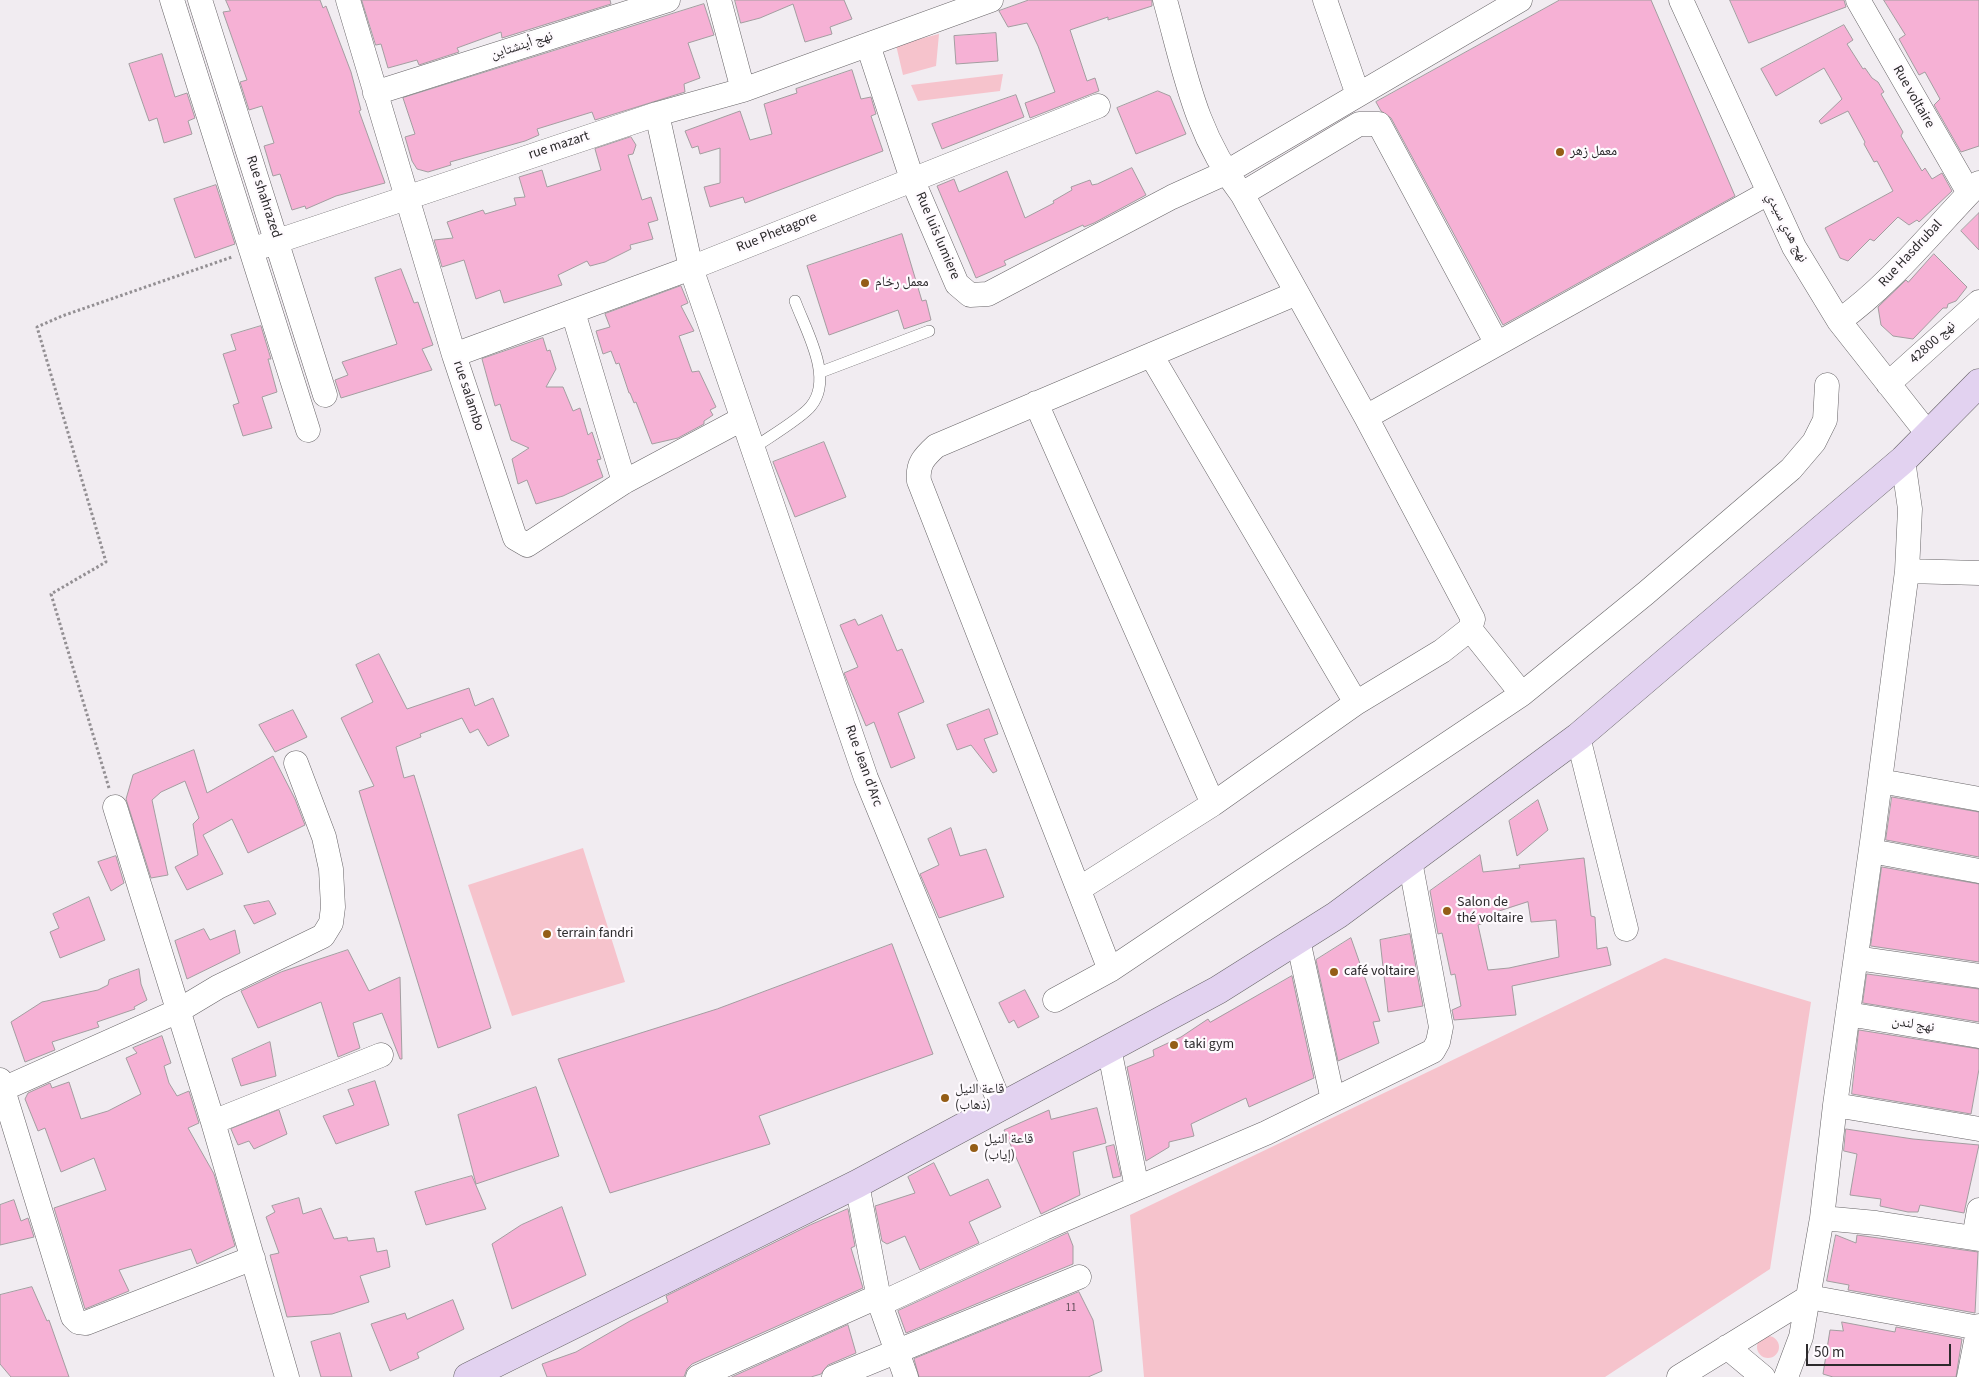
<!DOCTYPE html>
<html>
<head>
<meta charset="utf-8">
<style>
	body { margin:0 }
	#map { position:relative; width:1979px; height:1377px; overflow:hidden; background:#f1ecf1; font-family:"Source Sans 3",sans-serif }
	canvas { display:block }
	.scale { position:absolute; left:1806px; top:1344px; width:145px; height:22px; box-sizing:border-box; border:2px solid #2c2a2c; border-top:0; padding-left:6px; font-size:15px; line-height:18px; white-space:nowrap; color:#2c2a2c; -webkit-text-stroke:4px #fefafe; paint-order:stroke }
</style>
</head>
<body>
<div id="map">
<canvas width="1979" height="1377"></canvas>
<div class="scale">50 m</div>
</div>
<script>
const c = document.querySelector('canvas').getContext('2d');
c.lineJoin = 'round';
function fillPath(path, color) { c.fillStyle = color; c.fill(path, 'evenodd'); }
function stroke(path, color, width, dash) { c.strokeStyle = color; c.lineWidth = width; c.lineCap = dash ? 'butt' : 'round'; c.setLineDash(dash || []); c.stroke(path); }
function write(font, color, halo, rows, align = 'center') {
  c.font = font + ' "Source Sans 3","Noto Naskh Arabic",sans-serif'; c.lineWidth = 4.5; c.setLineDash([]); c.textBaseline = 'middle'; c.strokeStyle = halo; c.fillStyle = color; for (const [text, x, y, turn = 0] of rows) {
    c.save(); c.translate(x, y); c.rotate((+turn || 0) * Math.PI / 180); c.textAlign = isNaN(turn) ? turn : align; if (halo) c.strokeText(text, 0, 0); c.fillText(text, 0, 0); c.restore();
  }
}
fillPath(new Path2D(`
	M939,34L936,66L903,75L896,45Z
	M1003,74L1000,91L918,101L911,85Z
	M583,848L625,982L512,1016L468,885Z
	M1665,958L1811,1002L1770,1269L1605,1377H1144L1130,1215Z
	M1757 1347a11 11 0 1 1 22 0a11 11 0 1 1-22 0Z`), '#f6c3cc');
const building = new Path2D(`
	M226,0H320L323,8L326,6L351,72L361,110L359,111L385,183L336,196L306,209L305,206L292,210L280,174L273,176L264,146L274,143L262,106L249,110L240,82L247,80L223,12L230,11Z
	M362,0H610L611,4L502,38L501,32L457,48L459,52L419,65L417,60L388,68L381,44L376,45Z
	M735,0H844L852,19L830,27L832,34L805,42L793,4L760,18L741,23Z
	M1029,0H1152V6L1108,20V17L1070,30L1087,81L1095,78L1099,91L1030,118L1025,103L1055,92L1038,46L1027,23L1008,27L999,11Z
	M1560,0H1651L1735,196L1503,325L1391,118L1381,111L1376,102Z
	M1730,0H1844L1846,7L1749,43Z
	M1884,0H1979V146L1961,152L1934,105L1940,99L1925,72L1919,75L1899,39L1905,35Z
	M704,4L714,35L688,43L700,78L684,84L685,92L595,120L592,112L537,129L539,135L525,141L450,162L451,165L428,172L417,169L412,161L405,137L415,134L403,98Z
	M1844,25L1853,40L1847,44L1863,69L1865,68L1872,78L1878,82L1884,92L1881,94L1903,132L1901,136L1922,171L1925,168L1932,179L1942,173L1952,191L1919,222L1917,220L1909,225L1898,217L1874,241L1870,239L1848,261L1840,258L1825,228L1893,191L1877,161L1874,162L1864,144L1865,142L1848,111L1821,124L1819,121L1842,99L1824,68L1776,96L1761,69Z
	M996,33L998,61L956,64L954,36Z
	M162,54L175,97L187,93L195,118L188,121L192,134L164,143L157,118L149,121L129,64Z
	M852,70L861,99L871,97L876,114L871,116L883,151L745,203L743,197L710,207L704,187L720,183V148L700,154L698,146L692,148L685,131L740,111L750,140L772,134L764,104L797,93L796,89Z
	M1158,91L1170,96L1186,134L1136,154L1117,108Z
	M1016,95L1024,117L942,149L932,124Z
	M631,137L636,145L633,154L628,155L642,200L651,197L658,220L648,223L653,239L630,245L631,249L605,262L590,266L587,261L558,275L562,285L504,303L500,290L476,299L464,260L442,267L434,240L453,238L447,222L483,210L485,214L516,205L514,198L525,197L519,177L542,170L547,187L601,170L595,149Z
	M1132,168L1146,195L1094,223L1084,227L1083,225L1004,261L1006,265L976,278L937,186L954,179L959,192L1007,171L1025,218L1054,203L1053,201L1072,190L1071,187L1090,180L1092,185L1097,184Z
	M216,185L235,244L195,258L174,199Z
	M1979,213V250L1961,231Z
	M902,234L922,301L926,300L931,320L904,329L898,310L829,335L807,266Z
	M1934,254L1967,287L1956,301L1948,304L1947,308H1943L1913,339L1893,336L1881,325L1878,307L1906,280L1908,282Z
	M401,269L414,303L418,302L433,345L422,349L432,370L341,398L335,380L348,375L342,362L397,344L375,278Z
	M681,286L688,303L681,306L694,331L679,336L692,372L699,371L716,407L710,410L713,415L704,421V424L678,438L652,444L636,402L634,403L630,393H629L619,363L616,364L611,351L603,354L596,331L610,327L605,314Z
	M261,326L271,359H268L277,392L262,397L272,428L243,436L233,405L239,403L223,354L236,350L231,335Z
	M543,338L547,351L550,350L556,369L546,387H563L573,411L580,408L588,435L592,432L601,459L597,460L603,477L563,496L536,504L527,480L518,484L512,459L529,448L511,440L500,404L495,406L482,359Z
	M824,442L846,497L795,517L773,462Z
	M882,615L897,651L902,649L924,702L898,713L915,758L891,768L874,722L866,726L850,688L844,673L858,667L840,625L855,619L858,625Z
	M379,654L407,709L469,688L475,706L493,698L509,736L488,746L478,729L470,733L462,718L420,734L421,737L396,747L404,778L414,775L491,1028L438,1048L359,791L374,786L341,718L373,702L356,665Z
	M989,709L998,734L984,739L997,771L993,773L971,745L957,750L947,725Z
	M293,710L307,737L275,752L259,725Z
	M194,750L207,793L273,756L295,799L305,825L248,853L232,819L203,835L223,874L187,890L175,867L198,855L193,824L199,818L185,781L161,792L152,800L168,875L151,878L126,799L133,775Z
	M1892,797L1979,812V857L1886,840Z
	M1538,800L1548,830L1517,856L1509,821Z
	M951,828L960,856L986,849L1004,897L939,918L920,874L939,865L928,839Z
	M1480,855L1483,872L1520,868L1519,865L1584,858L1591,916L1595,917L1597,949L1607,947L1611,965L1512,986L1516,1015L1454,1020L1452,1010L1461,1006L1455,974L1451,975L1442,933L1438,934L1430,891ZM1528,902L1531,922L1556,920L1559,957L1509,968L1488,970L1478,925L1492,920L1491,914Z
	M116,856L124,883L111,891L98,862Z
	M1882,867L1979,884V962L1871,946Z
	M89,897L105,940L60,958L50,932L59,928L53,914Z
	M269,901L276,914L254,924L244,906Z
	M204,929L210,940L235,930L240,953L187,979L175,941Z
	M1410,934L1423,1006L1388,1012L1380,940Z
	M1351,938L1380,1021L1373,1022L1379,1043L1338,1061L1316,960Z
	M892,944L933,1054L759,1116L770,1144L610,1193L558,1059L717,1009Z
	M348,950L369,991L400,977L402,1059H400L382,1013L353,1023L360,1048L338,1057L321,1002L258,1028L241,991L281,972Z
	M139,969L141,984L147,1000L134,1007L135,1009L97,1022L99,1027L52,1042L55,1050L25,1062L11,1022L42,1002L98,990L108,985L109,980Z
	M1867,974L1979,989V1022L1863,1003Z
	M1292,976L1314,1078L1249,1107L1246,1098L1191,1124L1194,1136L1169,1142V1147L1146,1161L1127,1067L1154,1056L1153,1050L1181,1037L1208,1019L1210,1022Z
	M1025,990L1039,1017L1018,1028L1014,1020L1009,1023L999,1003Z
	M1859,1030L1979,1049V1069L1971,1114L1852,1094Z
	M162,1036L171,1063L164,1066L169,1083L177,1096L189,1091L199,1123L188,1128L214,1174L235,1246L197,1264L191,1249L119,1270L129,1291L85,1309L54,1208L106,1190L94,1158L61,1172L45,1128L38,1131L25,1099L28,1093L50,1083L52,1088L69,1082L81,1119L108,1111L141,1094L126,1058L137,1053L133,1048Z
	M270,1042L276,1076L241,1086L232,1059Z
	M375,1081L389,1125L336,1144L323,1116L354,1105L348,1090Z
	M536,1087L559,1156L476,1184L458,1115Z
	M1097,1108L1106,1143L1073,1152L1080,1195L1041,1214L1004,1130L1049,1110L1051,1119Z
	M279,1110L287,1134L254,1149L249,1141L238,1145L231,1129Z
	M1846,1129L1913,1139L1979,1145L1964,1213L1920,1205L1918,1212H1908L1880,1206L1881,1199L1850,1195L1857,1154L1844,1151Z
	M1114,1145L1121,1176L1113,1178L1106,1147Z
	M934,1163L950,1196L988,1179L1001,1207L969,1222L979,1243L920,1270L905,1236L887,1244L882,1241L875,1206L915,1193L908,1177Z
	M472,1176L486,1209L426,1225L415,1192Z
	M299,1198L303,1214L321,1208L334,1239L347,1237L348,1241L374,1238L377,1252L387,1250L390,1267L360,1276L369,1302L332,1314L287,1317L270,1255L279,1253L266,1217L275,1212L272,1206Z
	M14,1200L21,1221L28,1218L34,1237L0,1245V1205Z
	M562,1207L586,1275L512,1309L492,1244L521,1225Z
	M848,1209L855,1246L851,1248L863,1288L692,1364L687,1369L684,1377H547L542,1364L576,1352L630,1321L668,1302L666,1296L810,1225Z
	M1068,1233L1073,1246V1264L906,1333L898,1311Z
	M1836,1235L1856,1243L1857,1235L1978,1252L1975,1313L1848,1290L1849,1285L1827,1281Z
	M32,1287L47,1321L49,1320L69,1377H11L0,1364V1295Z
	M1079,1292L1093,1320L1102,1371L1088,1377H919L914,1359Z
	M453,1300L464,1329L417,1353L419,1358L390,1371L371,1324L405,1313L407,1319Z
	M1842,1322L1895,1332L1896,1327L1962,1339L1956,1377H1833L1823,1374L1830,1330L1843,1331Z
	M848,1325L856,1353L828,1365L821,1374L811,1377H732Z
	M340,1333L352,1377H321L311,1342Z`);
fillPath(building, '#f6b1d5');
stroke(building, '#a39da0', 1);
const service = new Path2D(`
	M821,372L929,331
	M752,449C766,439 802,418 811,406C834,378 806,331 795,301`);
const minor = new Path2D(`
	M172,0L308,430
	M200,0L325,395
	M348,0L454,355L515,538L527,545L624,482L742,419
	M719,0L743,90
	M1165,0C1185,72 1195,134 1242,194L1366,417L1768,193
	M1325,0L1358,95
	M1681,0L1794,247L1839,321L1928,434
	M1858,0L1969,193
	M868,45L912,179L957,284L970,295L988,294L1172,197L1225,173L1520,0
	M375,93L668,0
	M657,114L691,268L866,778L1001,1106
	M1242,194L1359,124H1379L1497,344
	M251,250L657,114L743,90L991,0
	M573,312L624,482
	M1839,321C1892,283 1933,230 1979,183
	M454,355L691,268L1098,106
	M1151,355L1356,703
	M1888,384L1979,302
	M1036,403L1213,804
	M1907,571L1979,573
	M1470,629L1522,694
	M1578,737L1626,929
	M1880,781L1979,799
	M115,807L213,1122L287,1377
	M1871,851L1979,871
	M1079,889L1213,804L1356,703L1442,651L1470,629L1473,619L1366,417
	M1298,940L1333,1100
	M1856,958L1979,976
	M1110,970L919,481C917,464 924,457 936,446L1297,293
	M1055,1000L1110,970L1522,694L1646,593L1791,469L1814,442L1825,420L1827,385
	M1848,1014L1979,1036
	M1109,1048L1137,1188
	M0,1080L73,1317L78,1322L86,1323L253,1258
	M3,1089L178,1011L218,987L323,936L331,923L333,907L331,869L324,837L296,763
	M1835,1105L1979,1129
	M213,1122L381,1055
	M857,1184L880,1304L906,1377
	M1822,1218L1876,1223L1979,1239
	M1974,1238L1979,1210
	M880,1304L1044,1228L1266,1133L1433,1051L1438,1042L1441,1027L1410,861
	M1727,1347L1763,1377
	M698,1377L879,1296
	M834,1377L1079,1277
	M1679,1377L1809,1297L1979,1328
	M1786,1377L1801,1337L1822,1218L1835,1105L1873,835L1907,571L1910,509L1903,460
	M1969,1377L1979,1326`);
const secondary = new Path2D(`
	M468,1377L857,1184L1218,990L1337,915L1578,737L1903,460L1979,383`);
stroke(service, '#686568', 12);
stroke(minor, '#686568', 25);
stroke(secondary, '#686568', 29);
stroke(new Path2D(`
	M109,788L51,594L106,562L37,327L62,316L232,257`), '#938f93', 3, [2.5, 2.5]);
stroke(service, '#fff', 11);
stroke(minor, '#fff', 24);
stroke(secondary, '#e2d2f0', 28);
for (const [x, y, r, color] of [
	[1560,152,5,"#945d16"],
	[865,283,5,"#945d16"],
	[1447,911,5,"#945d16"],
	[547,934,5,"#945d16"],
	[1334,972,5,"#945d16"],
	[1174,1045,5,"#945d16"],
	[945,1098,5,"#945d16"],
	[974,1148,5,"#945d16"]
]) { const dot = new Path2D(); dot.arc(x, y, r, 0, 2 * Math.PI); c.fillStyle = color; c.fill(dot); stroke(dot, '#fefafe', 2); }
write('11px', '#5e4c56', null, [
	["11",1071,1309]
]);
write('14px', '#2c2a2c', '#fefafe', [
	["نهج أينشتاين",522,46,-18],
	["Rue voltaire",1913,97,60],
	["rue mazart",559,146,-18],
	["Rue shahrazed",263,197,72],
	["نهج هدي سيدي",1786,228,63],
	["Rue Phetagore",777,233,-22],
	["Rue luis lumiere",937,236,67],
	["Rue Hasdrubal",1911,254,-47],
	["نهج 42800",1933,343,-42],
	["rue salambo",468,396,72],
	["Rue Jean d'Arc",863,766,70],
	["نهج لندن",1913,1025,9]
]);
write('14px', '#2c2a2c', '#fefafe', [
	["معمل زهر",1570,152],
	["معمل رخام",875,283],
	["Salon de",1457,903],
	["thé voltaire",1457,919],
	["terrain fandri",557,934],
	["café voltaire",1344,972],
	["taki gym",1184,1045],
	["قاعة النيل",955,1090],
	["(ذهاب)",955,1106],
	["قاعة النيل",984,1140],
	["(إياب)",984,1156]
], 'left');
</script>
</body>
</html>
